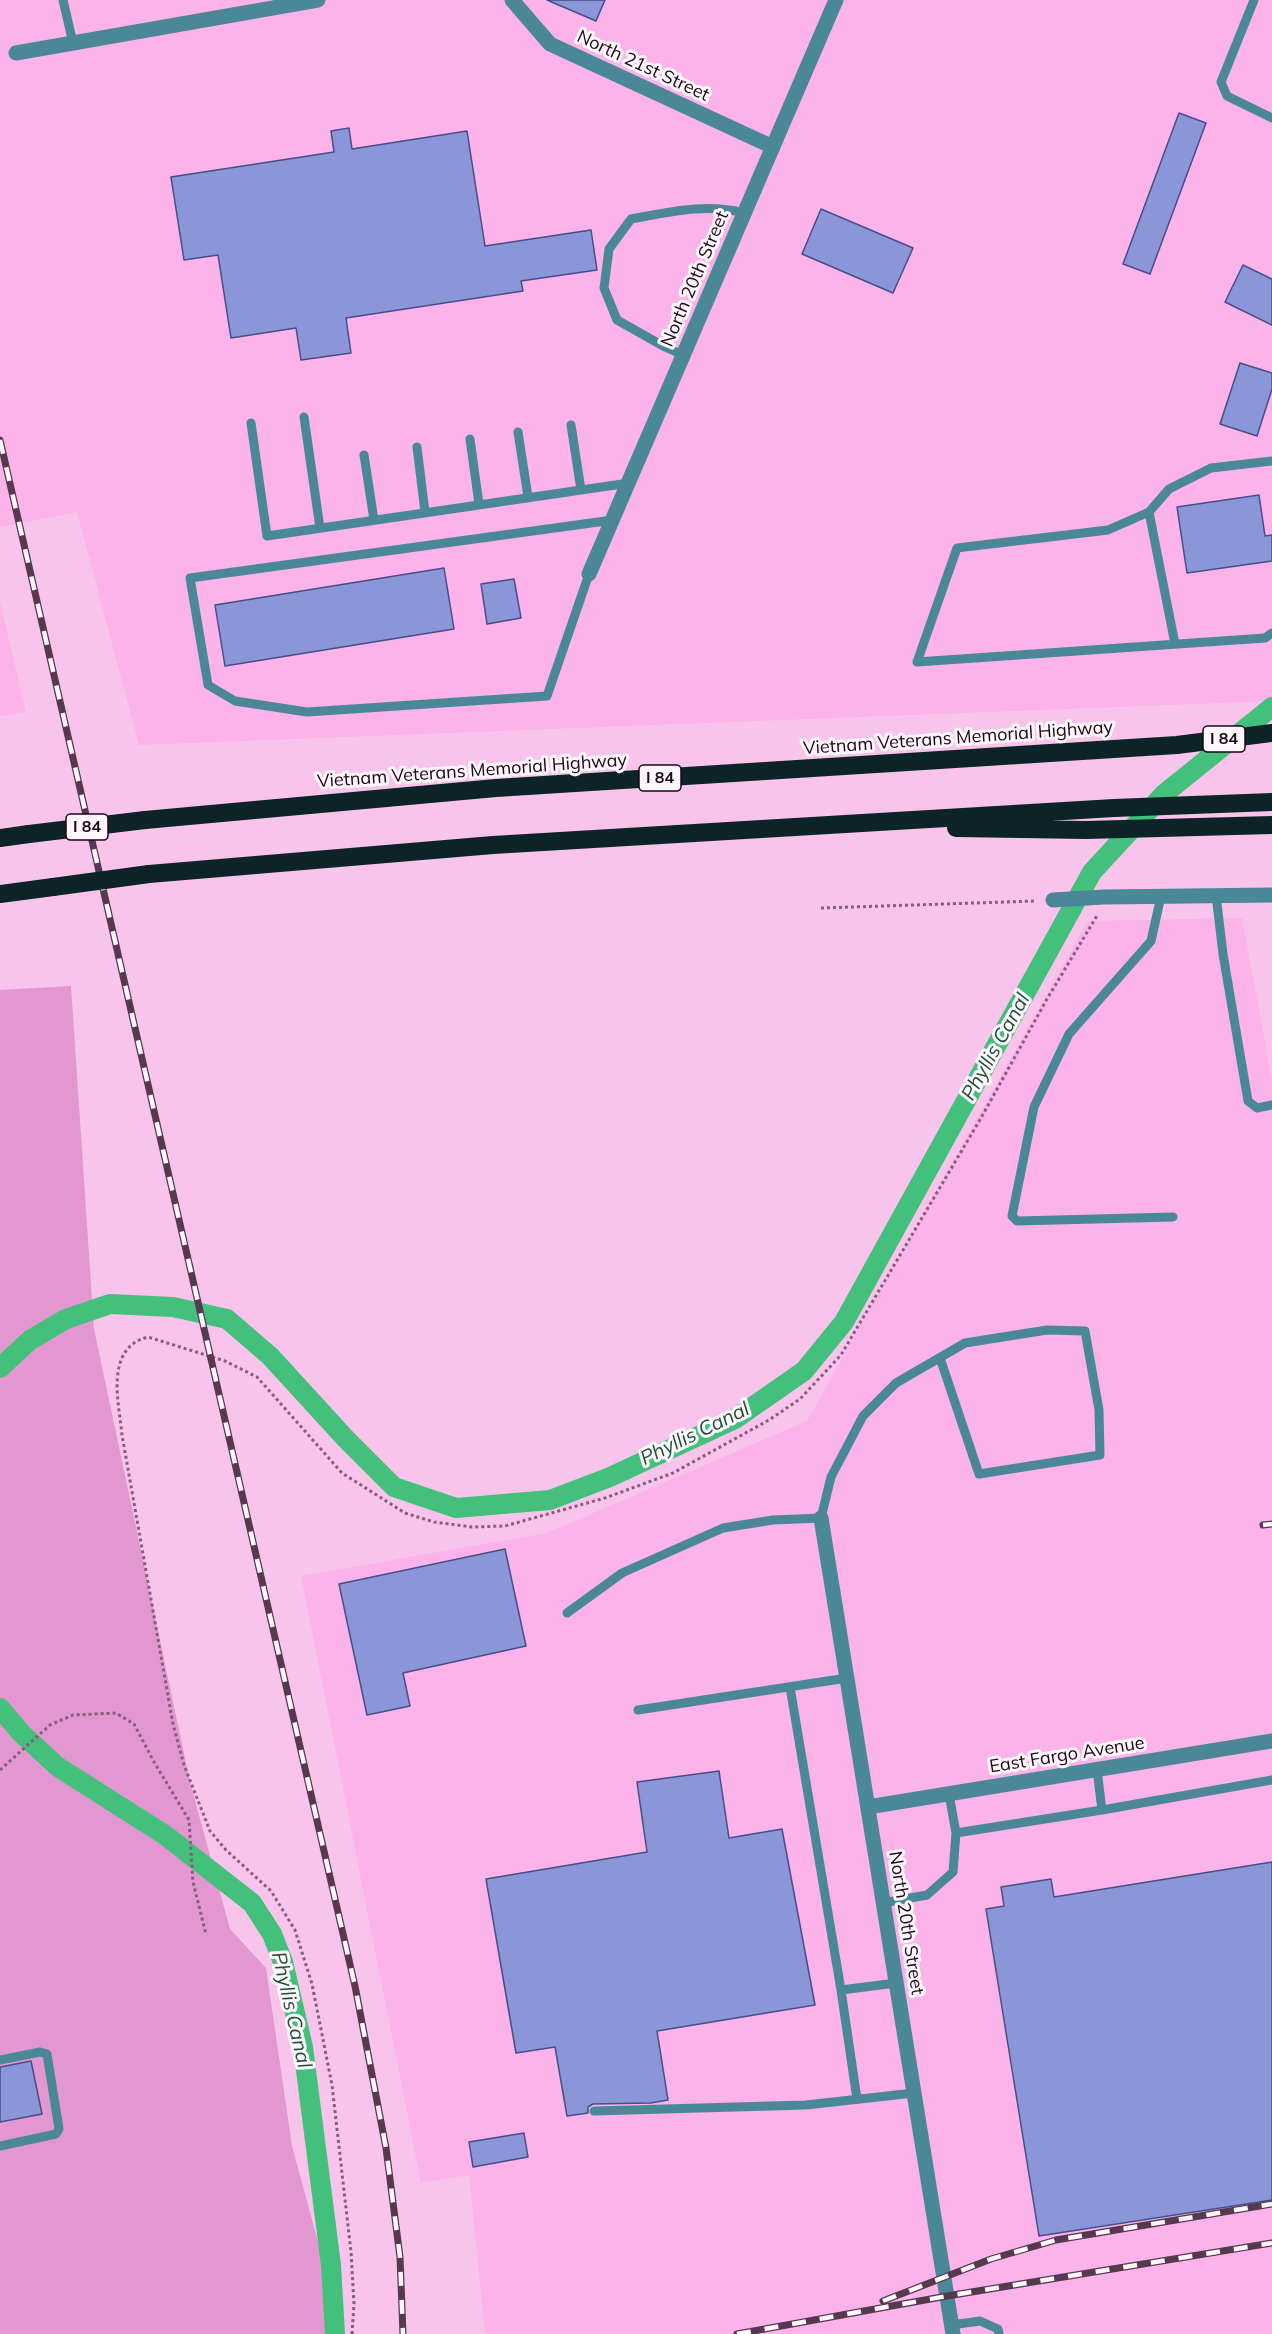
<!DOCTYPE html>
<html>
<head>
<meta charset="utf-8">
<style>
	body { margin:0 }
	canvas { display:block; background:#f9c4eb }
</style>
</head>
<body>
<canvas width="1272" height="2334"></canvas>
<script>
const c = document.querySelector('canvas').getContext('2d');
c.lineJoin = 'round';
function fillPath(path, color) { c.fillStyle = color; c.fill(path, 'evenodd'); }
function stroke(path, color, width, dash) { c.strokeStyle = color; c.lineWidth = width; c.lineCap = dash ? 'butt' : 'round'; c.setLineDash(dash || []); c.stroke(path); }
function write(font, color, halo, rows, align = 'center') {
  c.font = font + ' Mulish,sans-serif'; c.lineWidth = 6; c.setLineDash([]); c.textBaseline = 'middle'; c.strokeStyle = halo; c.fillStyle = color; for (const [text, x, y, turn = 0] of rows) {
    c.save(); c.translate(x, y); c.rotate((+turn || 0) * Math.PI / 180); c.textAlign = isNaN(turn) ? turn : align; if (halo) c.strokeText(text, 0, 0); c.fillText(text, 0, 0); c.restore();
  }
}
fillPath(new Path2D(`
	M0,0H1272V701L139,745L77,512L0,527Z
	M0,601L26,712L0,716Z
	M1242,918L1272,1080V2334H485L469,2175L421,2183L301,1576L547,1533L807,1421L1088,921Z`), '#fbb3e9');
fillPath(new Path2D(`
	M71,986L94,1329L190,1782L230,1929L266,1968L292,2146L343,2334H0V990Z`), '#e397d1');
stroke(new Path2D(`
	M0,1368L30,1340L66,1319L110,1304L173,1307L227,1319L270,1356L346,1439L394,1487L456,1508L550,1500L610,1477L735,1419L804,1371L844,1322L1092,872L1164,794L1272,707
	M0,1708L21,1733L58,1767L165,1835L252,1903L272,1934L283,1962L303,2047L331,2265L335,2334`), '#42c07c', 20);
const building = new Path2D(`
	M547,0H605L596,21Z
	M1179,113L1206,123L1150,274L1123,264Z
	M349,128L352,149L467,131L485,246L591,230L597,270L521,281L523,291L346,318L351,353L301,360L296,328L231,338L218,255L184,260L171,177L334,152L331,131Z
	M821,209L913,248L893,293L802,254Z
	M1243,265L1272,279V325L1225,302Z
	M1240,363L1272,373V389L1257,436L1220,424Z
	M1259,495L1265,536L1272,535V561L1187,573L1177,507Z
	M444,568L454,629L225,666L215,605Z
	M514,579L521,618L487,624L481,584Z
	M505,1549L526,1646L403,1673L410,1706L367,1715L339,1584Z
	M719,1771L729,1838L782,1829L815,2005L657,2031L668,2100L651,2103L593,2104L588,2107V2113L567,2116L555,2047L516,2053L486,1879L647,1852L637,1782Z
	M1272,1862V2200L1039,2236L986,1909L1004,1906L1001,1887L1051,1879L1054,1897Z
	M31,2061L42,2114L0,2122V2067Z
	M524,2133L528,2157L473,2167L469,2142Z`);
fillPath(building, '#8a96d7');
stroke(building, '#454e89', 1.5);
stroke(new Path2D(`
	M821,908L1036,901
	M0,1770L50,1725L73,1715L116,1713L134,1724L154,1762L189,1820L193,1882L206,1934
	M352,2334L354,2304L351,2252L332,2085L312,1984L295,1930L271,1891L226,1850L210,1831L184,1765L173,1724L122,1435C119,1403 104,1348 148,1337L225,1361L257,1377L342,1473L405,1513L434,1522L472,1527L505,1526L605,1498L673,1473L769,1420L800,1399L841,1355L981,1118L1047,999L1098,914`), '#845f7a', 3, [3, 3]);
stroke(new Path2D(`
	M63,0L73,43
	M1254,0L1221,82L1227,96L1272,118
	M683,355L665,347L617,320L604,288L609,249L631,219C670,212 706,203 744,213
	M304,417L320,528
	M251,423L267,536L629,483
	M571,425L581,490
	M518,432L528,497
	M470,439L479,504
	M417,447L425,512
	M364,455L374,520
	M1272,461L1211,468L1169,489L1149,512L1108,530L957,548L917,662L1265,638L1272,633
	M1149,512L1175,644
	M589,574L547,696L307,712L235,701L208,685L190,578L613,520
	M1216,895L1223,954L1248,1101L1257,1108L1272,1105
	M1161,896L1151,941L1069,1034L1034,1107L1012,1216L1017,1221L1173,1217
	M567,1613L622,1573L723,1528L773,1520L821,1518L831,1477L863,1416L896,1383L965,1343L1047,1330L1085,1331L1099,1410L1100,1455L979,1474L940,1358
	M790,1687L841,1990L896,1983
	M638,1710L847,1678
	M949,1794L956,1833L1102,1810L1097,1770
	M1102,1810L1272,1780
	M883,1903L927,1895L953,1872L956,1833
	M841,1990L857,2099
	M0,2060L40,2052L47,2054L59,2129L56,2134L0,2146
	M594,2111L806,2105L914,2093
	M951,2325L980,2321L998,2329L999,2334`), '#4b8897', 9);
stroke(new Path2D(`
	M512,0L550,44L773,147
	M16,53L318,0
	M589,574L836,0
	M1053,900L1104,897L1272,895
	M821,1518L953,2334
	M868,1807L1272,1741`), '#4b8897', 15);
stroke(new Path2D(`
	M145,820L496,788L1177,745L1272,733
	M956,828L1086,830L1272,825
	M0,838L29,834
	M149,874L493,845L1114,808L1272,802
	M0,894L53,887`), '#0c2328', 18);
const rail = new Path2D(`
	M0,440L355,1986L386,2148L400,2257L403,2334
	M1263,1525L1272,1524
	M883,2301L991,2259L1056,2240L1272,2204
	M737,2334L947,2296L1272,2243`);
stroke(rail, '#56384f', 7);
stroke(rail, '#fdf6fb', 4.5, [14]);
stroke(new Path2D(`
	M29,834L145,820
	M53,887L149,874`), '#0c2328', 18);
for (const [x, y, w] of [
	[1224,739,42],
	[660,778,42],
	[87,827,42]
]) { const box = new Path2D(); box.roundRect(x - w / 2, y - 13, w, 26, 4.5); c.fillStyle = '#fdf6fb'; c.fill(box); stroke(box, '#1c0617', 1.5); }
write('bold 16px', '#1c0617', null, [
	["I 84",1224,739],
	["I 84",660,778],
	["I 84",87,827]
]);
write('18px', '#1c0617', '#fdf6fb', [
	["North 21st Street",643,66,25],
	["North 20th Street",695,279,-67],
	["Vietnam Veterans Memorial Highway",958,738,-4],
	["Vietnam Veterans Memorial Highway",472,771,-4],
	["East Fargo Avenue",1067,1755,-9],
	["North 20th Street",906,1923,81]
]);
write('italic 20px', '#1f5034', '#fdf6fb', [
	["Phyllis Canal",996,1047,-61],
	["Phyllis Canal",695,1434,-26],
	["Phyllis Canal",291,2010,77]
]);
</script>
</body>
</html>
